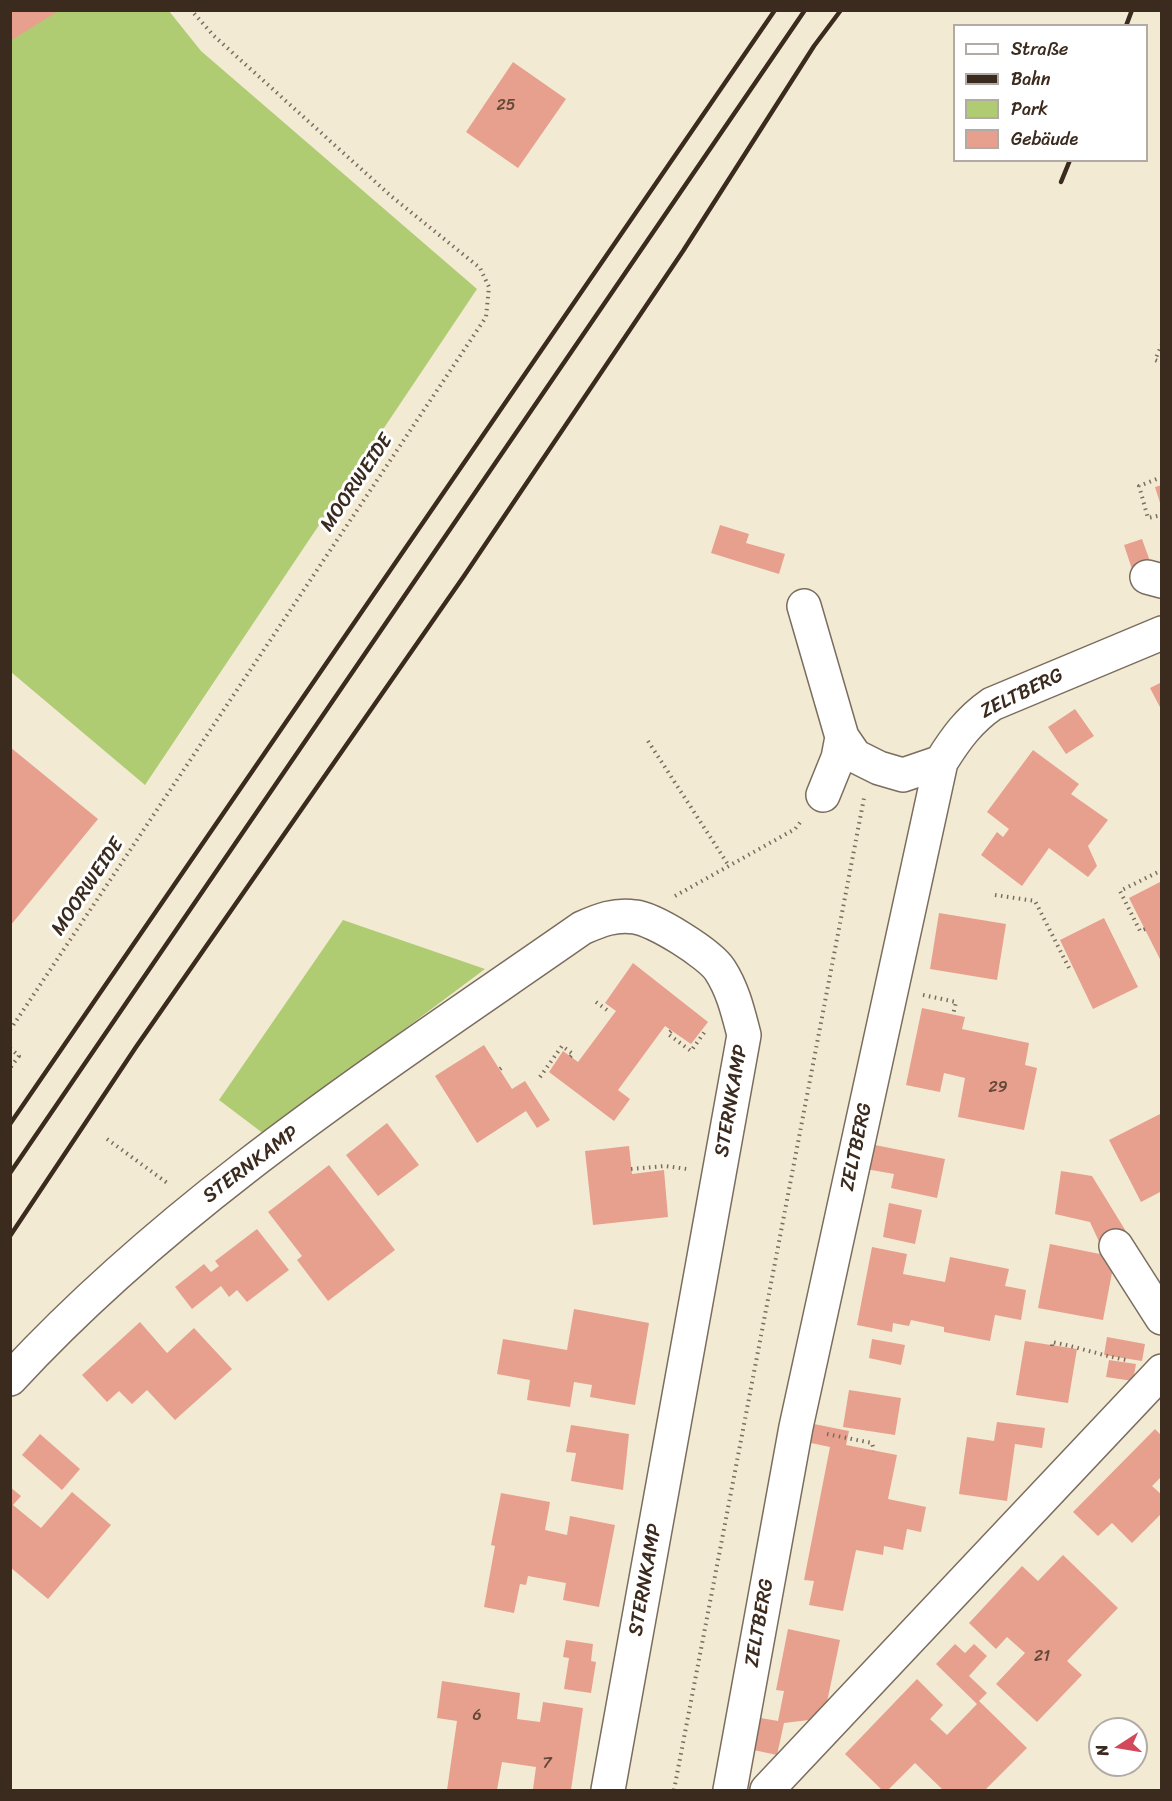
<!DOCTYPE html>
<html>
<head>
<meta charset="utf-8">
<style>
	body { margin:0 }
	#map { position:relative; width:1172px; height:1801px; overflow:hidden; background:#f3ead4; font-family:Sriracha,sans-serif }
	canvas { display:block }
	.frame { position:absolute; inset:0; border:12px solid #3b2a1e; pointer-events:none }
	.legend { position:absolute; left:953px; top:24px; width:195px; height:138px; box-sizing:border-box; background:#fff; border:2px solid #b1aaa5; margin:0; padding:8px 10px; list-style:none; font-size:18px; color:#3b2a1e }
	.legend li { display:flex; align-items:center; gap:12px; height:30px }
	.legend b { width:30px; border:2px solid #b1aaa5 }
	.north { position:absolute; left:1088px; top:1717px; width:60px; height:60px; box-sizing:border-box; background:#fff; border:2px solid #b1aaa5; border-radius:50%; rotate:258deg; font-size:16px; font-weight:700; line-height:24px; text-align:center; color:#3b2a1e }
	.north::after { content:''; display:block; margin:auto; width:21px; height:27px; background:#d1495b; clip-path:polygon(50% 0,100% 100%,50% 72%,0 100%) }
</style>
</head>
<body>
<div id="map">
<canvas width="1172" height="1801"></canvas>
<div class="frame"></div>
<ul class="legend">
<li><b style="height:8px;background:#fff"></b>Straße</li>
<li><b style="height:8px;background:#3b2a1e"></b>Bahn</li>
<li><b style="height:16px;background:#afcc73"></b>Park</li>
<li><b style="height:16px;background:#e6a08d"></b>Gebäude</li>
</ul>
<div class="north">N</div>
</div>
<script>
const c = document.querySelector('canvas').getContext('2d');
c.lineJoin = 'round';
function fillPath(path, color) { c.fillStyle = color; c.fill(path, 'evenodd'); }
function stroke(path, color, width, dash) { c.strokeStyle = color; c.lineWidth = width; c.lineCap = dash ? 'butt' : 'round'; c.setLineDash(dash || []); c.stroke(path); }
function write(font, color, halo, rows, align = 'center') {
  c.font = font + ' Sriracha,sans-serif'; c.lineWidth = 6; c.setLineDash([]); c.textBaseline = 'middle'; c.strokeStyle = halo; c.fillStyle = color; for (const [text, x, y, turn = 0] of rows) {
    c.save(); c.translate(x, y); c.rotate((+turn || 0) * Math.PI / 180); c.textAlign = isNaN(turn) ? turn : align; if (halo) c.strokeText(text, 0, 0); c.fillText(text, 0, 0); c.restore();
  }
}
fillPath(new Path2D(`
	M10,11H169L201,51L477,289L145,785L11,672Z
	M343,920L485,969L264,1134L219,1100Z`), '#afcc73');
fillPath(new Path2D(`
	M10,10H60L10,41Z
	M513,62L566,99L518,168L466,132Z
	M1162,485V506H1161L1155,487Z
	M720,525L749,534L746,543L785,554L779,574L711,553Z
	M1142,539L1155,575L1136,581L1124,545Z
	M1162,682V711L1150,688Z
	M1075,709L1094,736L1066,754L1048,727Z
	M10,747L98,819L10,926Z
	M1033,750L1079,784L1071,794L1108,820L1088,846L1097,866L1088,877L1049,848L1022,886L981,855L997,832L1003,837L1009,829L987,812Z
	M1162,881V963L1129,898Z
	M939,913L1006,924L997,980L930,969Z
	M1104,918L1138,987L1093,1009L1060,940Z
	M633,963L708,1022L691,1044L665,1026L618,1090L630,1099L614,1121L549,1072L563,1051L578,1062L616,1011L605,1003Z
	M922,1008L965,1017L962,1029L1029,1043L1025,1065L1037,1068L1024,1130L958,1117L965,1078L944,1073L940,1092L906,1085Z
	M484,1045L512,1089L525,1081L550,1120L537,1128L526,1111L477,1143L435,1076Z
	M1162,1113V1191L1141,1202L1109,1140Z
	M387,1123L419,1165L378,1196L346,1155Z
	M870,1144L945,1159L937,1198L891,1188L894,1174L866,1169Z
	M629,1146L632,1174L664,1170L668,1217L593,1225L585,1151Z
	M329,1165L395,1250L328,1301L297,1260L302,1256L268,1212Z
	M1061,1171L1092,1176L1127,1233L1101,1246L1090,1222L1055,1214Z
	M889,1203L922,1210L915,1244L883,1237Z
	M257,1229L289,1270L247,1302L237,1290L229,1297L221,1286L192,1309L175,1287L204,1264L211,1272L219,1266L215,1261Z
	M1050,1244L1115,1257L1103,1320L1038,1308Z
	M872,1247L907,1254L903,1274L945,1282L950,1257L1009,1269L1005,1286L1026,1290L1021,1320L995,1315L990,1341L944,1332V1327L911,1320L909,1326L893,1323L892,1332L857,1325Z
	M574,1309L649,1323L635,1405L590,1397L592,1385L574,1382L570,1407L527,1400L530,1380L497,1374L503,1339L567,1350Z
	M140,1322L167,1353L194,1328L232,1369L175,1420L147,1390L132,1404L119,1391L107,1402L82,1375Z
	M1107,1337L1145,1344L1142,1361L1104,1355Z
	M872,1339L905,1345L901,1365L869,1358Z
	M1025,1341L1077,1349L1068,1403L1016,1395Z
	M1109,1360L1136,1364L1133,1381L1106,1377Z
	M849,1390L901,1398L895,1435L843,1427Z
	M997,1422L1045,1428L1042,1448L1015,1444L1007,1501L959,1494L967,1437L994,1441Z
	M814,1424L849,1431L846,1445L897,1455L888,1499L926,1507L921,1532L907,1529L903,1550L884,1546L883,1555L856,1550L843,1611L809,1605L814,1581L804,1580L830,1447L811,1443Z
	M571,1425L629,1434L623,1490L571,1481L576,1453L566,1452Z
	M1155,1429L1162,1436V1476L1152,1486L1162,1495V1513L1132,1543L1112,1523L1098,1536L1073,1512Z
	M40,1434L80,1469L62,1490L22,1455Z
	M10,1487L21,1496L13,1505L41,1528L72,1492L111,1525L48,1599L10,1567Z
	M501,1493L550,1502L545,1530L567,1535L570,1516L615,1525L599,1607L563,1600L566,1583L528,1576L526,1585L520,1584L514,1613L484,1607L495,1546L491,1545Z
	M1063,1555L1118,1608L1067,1661L1082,1675L1037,1722L996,1684L1025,1653L1007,1637L996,1649L969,1623L1022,1566L1038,1581Z
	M788,1629L840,1640L827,1702L809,1720L784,1723L777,1755L749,1749L755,1717L778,1721L784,1691L776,1690Z
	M566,1640L593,1644L591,1661L596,1662L591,1693L564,1689L569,1658L563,1657Z
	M955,1644L965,1653L974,1644L987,1656L969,1676L987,1693L979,1701L1027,1748L985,1790H943L915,1763L888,1790H882L845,1754L917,1679L943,1705L930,1719L947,1735L977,1704L936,1664Z
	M442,1681L520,1693L517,1719L540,1722L543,1702L583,1708L571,1790L533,1789L536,1767L502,1762L497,1790H447L457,1721L437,1718Z`), '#e6a08d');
const minor = new Path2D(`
	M1147,577L1162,581
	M804,606L842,737L838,758L823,795
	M842,737L855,756L879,768L903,775L941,762
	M1116,1246L1162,1318
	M10,1379C175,1200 384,1066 582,928C600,920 615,914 635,917C654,919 710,954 720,970C733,990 738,1012 744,1035L608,1790
	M730,1790L796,1427L941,762C956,738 969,720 992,704L1162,633
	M767,1790L1162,1371`);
stroke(minor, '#7b6d5e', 36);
stroke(new Path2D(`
	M1162,344L1155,360L1162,363
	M1162,477L1139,486L1148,518L1162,515
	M648,741L729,866
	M995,895L1035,901L1069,968L1073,967
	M675,896L795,829L802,820
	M1145,929L1140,931L1120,891L1162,870
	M923,995L956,1002L953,1015
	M596,1002L607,1010L610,1007
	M10,1030L486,317L489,287L480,268L391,196L214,36L191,10
	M671,1031L668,1034L691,1051L706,1030
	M10,1048L19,1056L10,1068
	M500,1069L504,1066
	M540,1077L562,1046L573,1054L570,1057
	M107,1139L170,1185
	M631,1169L665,1166L687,1169
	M1052,1346V1342C1078,1347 1100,1355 1126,1360
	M827,1434L872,1443L874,1451
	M674,1790L864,798`), '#7b6d5e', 4, [1.5, 4.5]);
stroke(minor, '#fff', 33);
stroke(new Path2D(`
	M1126,26L1132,10
	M1061,182L1070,160
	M10,1124L775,10
	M10,1173L805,10
	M10,1236L136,1047L464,576L683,251L814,46L841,10`), '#3b2a1e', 4.5);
write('16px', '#66483a', null, [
	["25",506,106],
	["29",998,1088],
	["21",1042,1657],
	["6",477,1716],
	["7",547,1764]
]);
write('20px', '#3b2a1e', '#fff', [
	["MOORWEIDE",357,483,-56],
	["ZELTBERG",1022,694,-26],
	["MOORWEIDE",88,887,-56],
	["STERNKAMP",732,1101,-80],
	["ZELTBERG",857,1147,-78],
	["STERNKAMP",251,1165,-37],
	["STERNKAMP",646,1580,-80],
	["ZELTBERG",760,1623,-80]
]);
</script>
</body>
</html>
